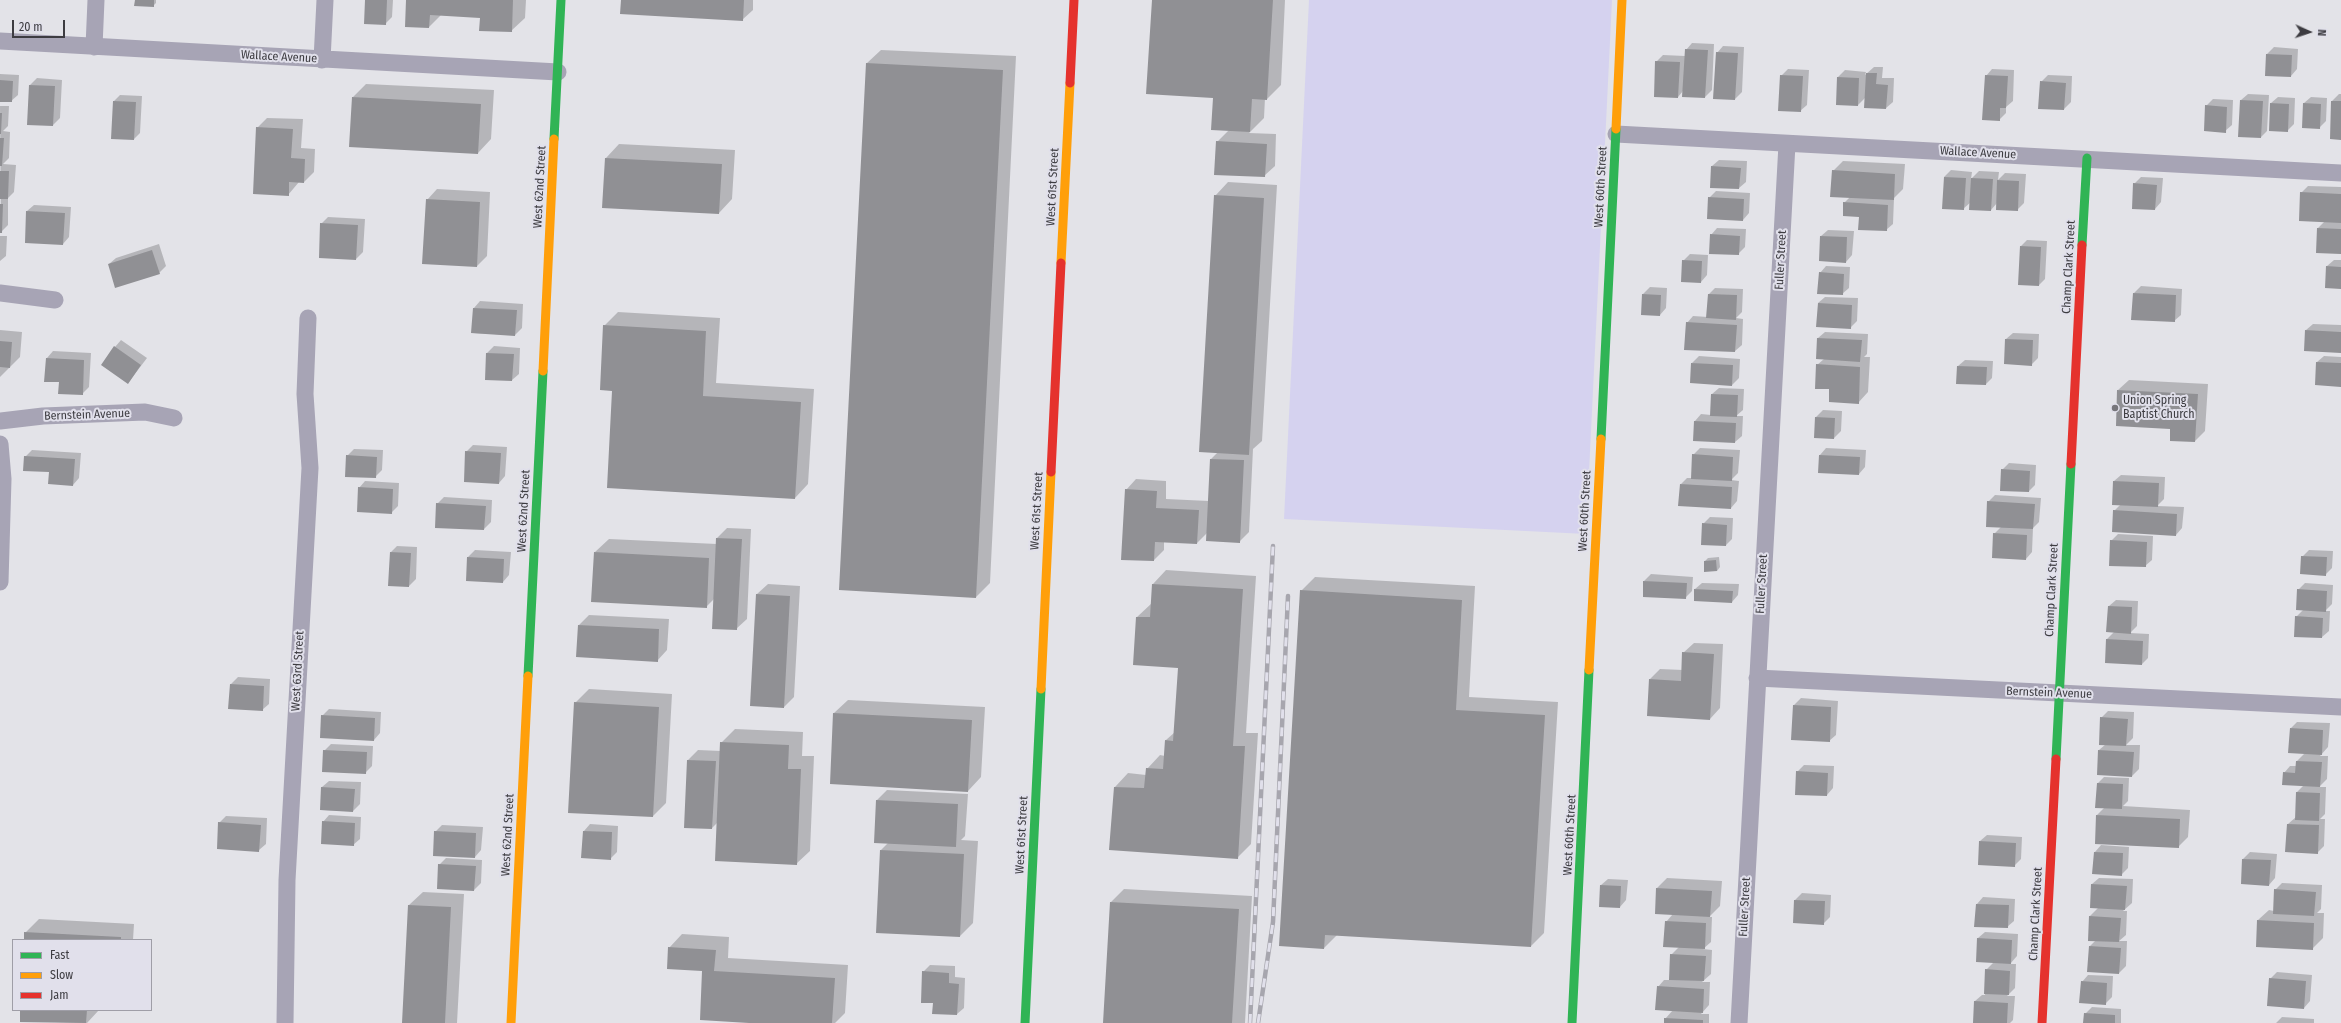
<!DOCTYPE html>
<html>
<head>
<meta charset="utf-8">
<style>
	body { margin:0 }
	#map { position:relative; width:2341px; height:1023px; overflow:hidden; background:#e3e3e8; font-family:"Fira Sans Condensed",sans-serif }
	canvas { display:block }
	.legend { position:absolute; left:12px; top:939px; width:140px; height:72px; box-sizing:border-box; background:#e1e0eb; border:1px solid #9f9ea7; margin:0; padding:5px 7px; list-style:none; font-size:12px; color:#3d3c41 }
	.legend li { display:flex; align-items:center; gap:8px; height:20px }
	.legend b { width:20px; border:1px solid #9f9ea7 }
	.north { position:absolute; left:2289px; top:12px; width:40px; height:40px; -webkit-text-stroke:3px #e1e0eb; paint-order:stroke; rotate:93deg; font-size:11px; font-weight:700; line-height:16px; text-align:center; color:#3d3c41 }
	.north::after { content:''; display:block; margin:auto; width:14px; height:18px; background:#3d3c41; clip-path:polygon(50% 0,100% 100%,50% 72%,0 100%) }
	.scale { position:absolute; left:12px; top:20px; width:53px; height:18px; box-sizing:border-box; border:2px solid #3d3c41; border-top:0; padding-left:5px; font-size:12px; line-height:14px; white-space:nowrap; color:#3d3c41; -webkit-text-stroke:3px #e1e0eb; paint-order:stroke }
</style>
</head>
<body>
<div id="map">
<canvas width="2341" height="1023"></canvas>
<ul class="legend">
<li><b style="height:5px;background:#30b455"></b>Fast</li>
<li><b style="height:5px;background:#ff9f0a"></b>Slow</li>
<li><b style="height:5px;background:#e5322d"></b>Jam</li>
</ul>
<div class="north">N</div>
<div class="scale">20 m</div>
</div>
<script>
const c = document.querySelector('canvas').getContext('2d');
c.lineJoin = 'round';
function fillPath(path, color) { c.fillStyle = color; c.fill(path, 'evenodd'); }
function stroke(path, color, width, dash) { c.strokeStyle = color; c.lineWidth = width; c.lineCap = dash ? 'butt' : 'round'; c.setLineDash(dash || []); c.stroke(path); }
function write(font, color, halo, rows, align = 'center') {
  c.font = font + ' "Fira Sans Condensed",sans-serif'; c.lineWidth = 4; c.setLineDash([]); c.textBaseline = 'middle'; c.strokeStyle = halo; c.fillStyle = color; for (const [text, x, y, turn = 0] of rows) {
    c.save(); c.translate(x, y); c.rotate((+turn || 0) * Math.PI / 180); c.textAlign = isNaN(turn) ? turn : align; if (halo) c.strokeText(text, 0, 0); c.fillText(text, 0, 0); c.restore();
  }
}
fillPath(new Path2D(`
	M1309,0H1612L1586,534L1284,519Z`), '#d5d2ef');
fillPath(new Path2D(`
	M136,0H156V3L153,6Z
	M366,0H393L392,17L385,24Z
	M407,0H526L525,18L511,31L481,17L441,15L429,27Z
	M622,0H753V10L742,20Z
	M1153,0H1285L1281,85L1267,99L1265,98L1264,118L1249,133L1276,134L1275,166L1264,176L1217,142L1229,130L1214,97Z
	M1692,43L1714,44L1712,90L1705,97L1683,91L1678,97L1656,62L1663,55L1685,56L1686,50Z
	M1723,46L1744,47L1742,92L1735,99L1717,53Z
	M2274,47L2298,49L2297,69L2291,76L2267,54Z
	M881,50L1016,56L990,583L976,597L867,63Z
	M1874,67H1883L1882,78H1894L1893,102L1886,108L1866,97L1858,105L1838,77L1845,70L1866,72L1865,75Z
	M1788,69L1809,70L1807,105L1800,111L1781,76Z
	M1992,69L2014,70L2013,101L2006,107V113L1999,120L1986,76Z
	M0,74L19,75L18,95L11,101H0Z
	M2048,75L2072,76L2071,102L2064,109L2041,82Z
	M37,78L62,80L60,118L53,125L30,85Z
	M366,84L494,90L491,139L478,153L353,97Z
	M2248,94L2269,95L2267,131L2261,137L2241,100Z
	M2339,94H2341V139H2331L2332,101Z
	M120,95L142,96L140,133L134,139L114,101Z
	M2278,97L2295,98L2294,124L2287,131L2271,103Z
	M2311,97L2327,98L2326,121L2319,128L2304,103Z
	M2213,99L2233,100L2232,125L2225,131L2206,106Z
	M0,106H9L8,126L3,131L10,132L9,158L3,164L16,165L14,192L8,198V225L1,232Z
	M267,118L303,119L301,148L315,149L314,172L304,182H299L288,195L257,128Z
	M619,144L735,150L732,199L719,213L603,207L606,158Z
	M1719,160L1747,161L1746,182L1739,188L1712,166Z
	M1843,161L1905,164L1903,189L1894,198L1893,224L1886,230L1860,216L1844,203L1850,197L1833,171Z
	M1951,170L1972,172L1971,179L1979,171L1999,172L1998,180L2005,173L2026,174L2024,203L2017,210L1997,203L1991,210L1971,202L1963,209L1944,177Z
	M2141,177L2163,178L2161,202L2155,209L2134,184Z
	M1228,182L1277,185L1262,441L1253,449L1249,532L1239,542L1208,532L1197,543L1164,541V550L1154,560L1126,490L1136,479L1166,481V499L1209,501L1211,459L1218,452L1215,196Z
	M2308,186L2341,187V253L2318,228L2325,221L2301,193Z
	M437,189L490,192L487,256L477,266L427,200Z
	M1716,191L1750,193L1749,213L1743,220L1709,198Z
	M34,205L71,207L69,237L63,244L27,211Z
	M328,217L365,219L363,252L356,259L320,257L321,224Z
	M1717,228L1746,229L1745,247L1738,254L1711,235Z
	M1828,230L1854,231L1852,255L1846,262L1821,236Z
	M0,236H7L6,256L0,261Z
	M2027,240L2047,241L2045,279L2039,285L2021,246Z
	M159,244L166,266L159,273L109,264L116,258Z
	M1690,254L1708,255L1707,275L1701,282L1683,261Z
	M2334,260H2341V288L2327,266Z
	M1826,266L1850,267L1849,288L1842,294L1820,273Z
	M2141,286L2182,289L2181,315L2174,321L2134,293Z
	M1650,287L1667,288L1666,308L1660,315L1643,294Z
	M1715,288L1743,289L1742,312L1736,318L1743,319L1742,345L1735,351L1687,323L1693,316L1708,317L1709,294Z
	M1825,297L1858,298L1857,321L1850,328L1818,303Z
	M480,301L523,304L522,328L515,335L472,333L474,308Z
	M618,312L720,318L716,383L814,389L808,484L795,498L604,326Z
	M2313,324L2341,325V352L2306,330Z
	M0,330L22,332L20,357L0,377Z
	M1825,332L1868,334L1867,354L1864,357H1870L1868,392L1858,403L1831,388L1817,365L1824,359L1818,338Z
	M2013,333L2039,334L2038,358L2031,365L2006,339Z
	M121,340L147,358L128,383L115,347Z
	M494,346L520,348L519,374L512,380L486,379L487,353Z
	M53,351L91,353L89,387L82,394L60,381L47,358Z
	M1699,356L1740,359L1739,378L1732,385L1692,363Z
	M2324,356L2341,357V386L2317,362Z
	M1965,360L1993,361L1992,378L1986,384L1958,366Z
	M2129,380L2208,384L2205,431L2195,441L2171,428L2118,390Z
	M1719,388L1744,389L1743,410L1736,416H1743L1742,436L1735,442L1694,440L1695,421L1701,414L1711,415L1712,394Z
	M1823,410L1842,411L1841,431L1834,438L1816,417Z
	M473,445L507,447L505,476L499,483L466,452Z
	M1700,448L1740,450L1738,473L1731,480L1739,481L1737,501L1731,508L1681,484L1687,478H1692L1693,455Z
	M1826,448L1866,450L1865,467L1859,474L1819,472L1820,455Z
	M354,449L383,450L382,470L375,477L347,456Z
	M32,450L81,453L79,478L73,485L25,457Z
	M2009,463L2036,465L2035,485L2029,491L2002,470Z
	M2121,475L2165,477L2164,499L2157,506L2184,507L2182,528L2176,535L2114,511L2121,504L2114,481Z
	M365,481L399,483L398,506L391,513L359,488Z
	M1995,495L2041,498L2039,522L2033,528L2032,552L2026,559L1994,534L2001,527L1988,502Z
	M444,497L492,500L491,522L484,529L437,504Z
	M1710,517L1733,518L1732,539L1726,545L1703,524Z
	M727,528L751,529L747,619L736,629L714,599L706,607L595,552L609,539L717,544V538Z
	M2118,534L2153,536L2152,560L2145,566L2111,541Z
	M397,546L417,547L416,579L409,586L389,585L391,552Z
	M475,550L511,552L509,575L503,582L468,557Z
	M2309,550L2333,551L2332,568L2325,575L2302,557Z
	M1719,557L1720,567L1717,571L1705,561L1708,558Z
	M1166,570L1256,576L1246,733H1258L1251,844L1237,858L1110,849L1115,787L1128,773L1146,775L1147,769L1160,755L1165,756L1166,740L1175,732L1179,667L1134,664L1137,617L1152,603L1153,584Z
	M1651,574L1693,577L1692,591L1685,598L1644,581Z
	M1315,577L1475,586L1469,697L1558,702L1544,933L1531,946L1337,935L1324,948L1301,591Z
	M1702,583L1739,584L1738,595L1732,602L1695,589Z
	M2305,583L2333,585L2332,604L2325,611H2330L2329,631L2322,637L2296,617L2303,610L2298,590Z
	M768,584L800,586L794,697L784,707L757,594Z
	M2116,600L2138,601L2137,626L2130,633L2149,634L2148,658L2142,664L2106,662L2107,639L2114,632L2109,606Z
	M589,615L669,619L667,650L657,661L579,625Z
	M1694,643L1723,644L1720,708L1710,719L1650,679L1660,669L1683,670V653Z
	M238,677L270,679L269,704L262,710L229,708L231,684Z
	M589,689L672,694L666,803L653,816L575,703Z
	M1801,698L1838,701L1836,735L1829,741L1794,705Z
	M848,700L985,707L981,777L968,791L831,783L834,713Z
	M329,709L381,712L380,733L374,740L322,716Z
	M2108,711L2134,712L2133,738L2126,745H2140L2139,769L2132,776L2099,750L2106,744L2101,718Z
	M2297,722L2330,723L2328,747L2320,756H2328L2327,779L2319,787H2326L2325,814L2320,819H2325L2324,846L2317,853L2286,852L2288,824L2296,817L2297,792L2304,785L2284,773L2290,766H2297V761L2305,753L2291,728Z
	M735,729L803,732L802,756H814L810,851L796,864L717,823L712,828L688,760L698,750L721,751V743Z
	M331,744L373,746L372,766L365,773L324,751Z
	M1804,765L1834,766L1833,788L1827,795L1797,772Z
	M2104,777L2129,778L2128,801L2123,806L2190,810L2188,837L2178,847L2097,815L2105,807L2098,783Z
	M329,781L361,782L360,804L353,811L321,810L322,787Z
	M887,790L968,794L965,836L961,840L978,841L973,923L960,936L881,850L889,842L877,800Z
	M329,815L361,817L360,839L353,845L323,822Z
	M226,816L267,818L266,844L259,850L219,823Z
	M590,824L618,826L617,852L610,859L584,831Z
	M442,825L483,827L481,850L475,857L435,832Z
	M1987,835L2022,837L2021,859L2014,866L1980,841Z
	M2101,845L2129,847L2128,868L2121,875L2095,852Z
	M2250,852L2277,854L2275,878L2269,885L2243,859Z
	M446,858L482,860L481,883L474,890L439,865Z
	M1667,878L1722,881L1720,906L1709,917H1712L1711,942L1703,949L1712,950L1711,974L1702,982H1710L1709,1005L1701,1014H1709V1023H1665V1019L1673,1010L1658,987L1664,980H1670L1671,955L1679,947L1666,922L1673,914L1657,888Z
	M2099,878L2133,879L2132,903L2123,911H2127L2126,935L2119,941H2127L2126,966L2119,973L2090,946L2096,940L2090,916L2098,908L2092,884Z
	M1608,879L1628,880L1626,900L1620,907L1601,885Z
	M2282,883L2322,885L2321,909L2317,913H2324L2323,938L2312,949L2258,920L2269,910L2274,911L2275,890Z
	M1124,889L1252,896L1245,1023H1104L1111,902Z
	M423,892L464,894L457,1023H403L409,905Z
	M1802,893L1831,895L1830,917L1823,924L1795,900Z
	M1983,897L2015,899L2014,921L2007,927L1977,904Z
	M39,919L134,924L133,940H25V933Z
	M1985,932L2018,934L2017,956L2010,964H2016L2015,988L2007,996H2015L2013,1020L2010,1023H1974L1975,1001L1982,995H1985L1986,970L1994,962L1978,938Z
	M682,934L729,937L728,958L848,965L845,1013L835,1023H766L704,970L669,948Z
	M930,965L955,966V977L965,978L964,1008L957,1014L933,1013L934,1002L923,972Z
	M2277,972L2312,975L2310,1001L2304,1008L2270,979Z
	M2088,975L2113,976L2112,997L2105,1004L2082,982Z
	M2092,1007L2121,1009V1023H2084L2085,1014Z
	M21,1010H99L87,1023L21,1021Z
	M2282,1017L2314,1019V1023H2276Z`), '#0003');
fillPath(new Path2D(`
	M135,0H154V7L134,6Z
	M365,0H387L386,25L364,24Z
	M406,0H513L512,32L479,31L480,18L430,15L429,28L405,27Z
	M621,0H744L743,21L620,14Z
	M1152,0H1273L1267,100L1252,99L1250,132L1211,130L1213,98L1146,94Z
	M1685,49L1708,50L1705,98L1682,97Z
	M1716,52L1738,53L1735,100L1713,99Z
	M2266,54L2292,55L2291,77L2265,76Z
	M1655,61L1680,62L1678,98L1654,97Z
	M866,63L1003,70L976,598L839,590Z
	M1866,73H1877L1876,84L1888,85L1886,109L1864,108Z
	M1780,75L1803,76L1801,112L1778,111Z
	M1985,75L2008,76L2006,108H2000V121L1982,120Z
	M1837,77L1859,78L1858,106L1836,105Z
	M0,80L13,81L12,102H0Z
	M2040,81L2066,83L2064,110L2038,109Z
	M29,85L55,86L53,126L27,125Z
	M352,97L481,104L478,154L349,147Z
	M2240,100L2263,101L2261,138L2238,137Z
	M113,101L136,102L134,140L111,139Z
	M2331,101H2341V140L2330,139Z
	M2270,103L2289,104L2288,132L2269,131Z
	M2303,103L2321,104L2320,129L2302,128Z
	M2205,105L2227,107L2226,133L2204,131Z
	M0,113H2L1,134H0Z
	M256,127L293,129L291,158L305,159L304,183L289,182V196L253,194Z
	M0,138H4L2,166H0Z
	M1216,141L1267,144L1265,177L1214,175Z
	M605,158L722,164L719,214L602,208Z
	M1711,166L1741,168L1739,189L1710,188Z
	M1832,170L1895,174L1894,200L1830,197Z
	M0,171H9L8,199H0Z
	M1944,177L1966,178L1964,210L1942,209Z
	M1971,178L1993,179L1991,211L1969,210Z
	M1997,180L2019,181L2018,211L1996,210Z
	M2133,183L2157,185L2155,210L2132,209Z
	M2300,192L2341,194V223L2299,221Z
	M1214,195L1264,198L1249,455L1199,452Z
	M1708,197L1744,199L1743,221L1707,219Z
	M426,199L480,202L477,267L422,264Z
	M1843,202L1888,205L1887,231L1858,230L1859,217L1843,216Z
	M0,204H3L2,233H0Z
	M26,211L65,213L63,245L25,243Z
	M320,223L358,225L356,260L319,258Z
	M2317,228L2341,229V254L2316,253Z
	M1710,234L1740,236L1739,255L1709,254Z
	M1820,236L1847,237L1846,263L1819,261Z
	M2020,246L2041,247L2039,286L2018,285Z
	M152,250L160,274L115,288L108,264Z
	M1682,260L1702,261L1701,283L1681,282Z
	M2326,266L2341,267V289L2325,288Z
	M1819,272L1844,274L1843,295L1817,294Z
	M2133,293L2176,295L2175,322L2131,320Z
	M1642,294L1661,295L1660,316L1641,315Z
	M1708,294L1737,295L1736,320L1706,318Z
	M1818,303L1852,305L1851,329L1816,327Z
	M473,308L517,310L515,336L471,333Z
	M1686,322L1737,325L1735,352L1684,350Z
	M603,325L706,331L703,396L801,402L795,499L607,488L612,391L600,390Z
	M2305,330L2341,332V353L2304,351Z
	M1817,338L1862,340L1860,362L1816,359Z
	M2005,339L2033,340L2032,366L2004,364Z
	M0,341L12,342L10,368L0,367Z
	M114,346L141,365L128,384L101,365Z
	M486,353L514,354L512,381L485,380Z
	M46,358L84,360L83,395L58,394L59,382H44Z
	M2316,362L2341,363V387L2315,385Z
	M1691,363L1733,365L1732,386L1690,383Z
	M1816,364L1860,367L1859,404L1829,402V389H1815Z
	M1957,366L1987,367L1986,385L1956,384Z
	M2117,390L2198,394L2195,442L2170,441V429L2116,426Z
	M1711,394L1738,395L1737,417L1710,416Z
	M1815,417L1835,418L1834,439L1814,438Z
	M1694,421L1736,423L1735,443L1693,441Z
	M465,451L501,453L499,484L464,482Z
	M1692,454L1733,457L1732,481L1691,479Z
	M346,455L377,457L376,478L345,477Z
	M1819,455L1860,457L1859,475L1818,473Z
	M24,456L75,459L73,486L48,484L49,472L23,471Z
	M1210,459L1244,460L1240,543L1206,541Z
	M2001,469L2030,471L2029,492L2000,491Z
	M2113,481L2159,483L2158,507L2112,505Z
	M1680,484L1732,487L1731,509L1678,506Z
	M358,487L393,489L392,514L357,512Z
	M1125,489L1157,491L1156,508L1199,510L1197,544L1155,542L1154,561L1121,560Z
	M1987,501L2035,504L2033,529L1986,527Z
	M436,503L486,506L484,530L435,528Z
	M2113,510L2177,514L2176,536L2112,532Z
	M1702,523L1727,525L1726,546L1701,545Z
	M1993,533L2027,535L2026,560L1992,558Z
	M716,538L742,539L737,630L712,629Z
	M2110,540L2147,542L2146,567L2109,566Z
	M390,552L411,553L409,587L388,586Z
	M594,552L709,558L707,608L591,602Z
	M2301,556L2327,557L2326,576L2300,574Z
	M467,557L504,559L503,583L466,581Z
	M1716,560L1717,571L1704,572V561Z
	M1643,581L1687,583L1686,599L1643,597Z
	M1152,584L1243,589L1233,746H1245L1238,859L1109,850L1114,787L1144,788L1146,768L1163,769L1165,740L1173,741L1178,668L1133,665L1136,617H1150Z
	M1694,589L1733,591L1732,603L1694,601Z
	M2297,589L2327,591L2326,612L2296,610Z
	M1300,590L1462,600L1456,710L1545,715L1531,947L1325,935L1324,949L1279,946Z
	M756,594L790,596L784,708L750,706Z
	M2108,606L2132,607L2131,634L2106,632Z
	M2295,616L2323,618L2322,638L2294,637Z
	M578,625L659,629L658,662L576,657Z
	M2106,639L2143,641L2142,665L2105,663Z
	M1682,652L1714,654L1710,720L1647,716L1649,679L1681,681Z
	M230,684L264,686L263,711L228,709Z
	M574,702L659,707L653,817L568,813Z
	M1793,705L1831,707L1830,742L1791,740Z
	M833,713L972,720L968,792L830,784Z
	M321,715L375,718L374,741L320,738Z
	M2100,717L2128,719L2126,746L2099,745Z
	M2290,728L2323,730L2322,755L2288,753Z
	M720,742L789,745L788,769H801L797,865L715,861Z
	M323,750L367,752L366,774L322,772Z
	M2098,750L2134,752L2132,777L2097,775Z
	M687,760L716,761L712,829L684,828Z
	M2296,761L2322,762L2320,787L2282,785L2283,772L2295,773Z
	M1796,771L1828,773L1827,796L1795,795Z
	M2097,783L2123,784L2122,809L2095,808Z
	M321,787L355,789L353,812L320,810Z
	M2296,792L2320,793L2319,821L2295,820Z
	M876,800L958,804L956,847L874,843Z
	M2096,815L2180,819L2179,848L2095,844Z
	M322,821L355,823L354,846L321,844Z
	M218,822L261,825L259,852L217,849Z
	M2287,824L2319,825L2318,854L2285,852Z
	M434,831L476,833L475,858L433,856Z
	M583,831L612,832L611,860L581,858Z
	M1979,841L2016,843L2015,867L1978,865Z
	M880,850L964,854L960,937L876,933Z
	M2094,852L2123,853L2122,876L2092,874Z
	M2242,859L2271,860L2269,886L2241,884Z
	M438,864L476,866L474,891L437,889Z
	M2091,884L2127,886L2125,910L2090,908Z
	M1600,885L1621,886L1620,908L1599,907Z
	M1656,888L1712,891L1710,917L1655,914Z
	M2274,889L2316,892L2314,916L2273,914Z
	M1794,900L1825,901L1824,925L1793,923Z
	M1110,902L1239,909L1232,1023H1103Z
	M1976,904L2009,905L2008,928L1974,927Z
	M408,905L451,907L445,1023H402Z
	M2089,916L2121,918L2119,942L2088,941Z
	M2257,920L2314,923L2313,950L2256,947Z
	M1665,921L1706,923L1705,949L1663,947Z
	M24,932L121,937V940H24Z
	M1977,938L2012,940L2011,964L1976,962Z
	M2089,946L2121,948L2119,974L2087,972Z
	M668,947L716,950L714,971L835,978L832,1023H749L700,1020L702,971L667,969Z
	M1670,954L1706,956L1704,981L1669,980Z
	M1985,969L2010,971L2009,995L1984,994Z
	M922,971L949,973V983L959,984L957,1015L932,1014L933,1003H921Z
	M2269,978L2306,981L2304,1009L2267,1006Z
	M2081,981L2107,983L2106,1005L2079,1003Z
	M1657,986L1704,989L1703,1013L1655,1010Z
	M1974,1001L2008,1003L2007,1023H1973Z
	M20,1010H87L86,1023L20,1022Z
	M2084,1013L2115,1015V1023H2083Z
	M1664,1018L1703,1020V1023H1664Z`), '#909094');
stroke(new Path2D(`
	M0,41L558,72
	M94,47L96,0
	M322,60L325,0
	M1616,134L2341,173
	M0,293L55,300
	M0,421L43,416L145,412L174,418
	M0,444L3,479L0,582
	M1757,678L2341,707
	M285,1023L287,880L310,468L305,394L308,318
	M1739,1023L1787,144`), '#a7a4b5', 17);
stroke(new Path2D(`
	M554,139L561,0
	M2082,245L2087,158
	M1601,439L1616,129
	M528,676L543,371
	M2056,759L2071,464
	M1025,1023L1041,689
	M1572,1023L1589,670`), '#30b455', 9);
stroke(new Path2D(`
	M1616,129L1622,0
	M1061,263L1070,83
	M543,371L554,139
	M1589,670L1601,439
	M1041,689L1051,472
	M511,1023L528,676`), '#ff9f0a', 9);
stroke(new Path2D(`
	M1070,83L1074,0
	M2071,464L2082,245
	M1051,472L1061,263
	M2042,1023L2056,759`), '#e5322d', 9);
const rail = new Path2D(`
	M1250,1023L1273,546
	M1258,1023L1273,922L1288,596`);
stroke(rail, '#a7a6ae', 4.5);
stroke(rail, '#e1e0eb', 3, [9]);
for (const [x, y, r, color] of [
	[2115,408,4,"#77767b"]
]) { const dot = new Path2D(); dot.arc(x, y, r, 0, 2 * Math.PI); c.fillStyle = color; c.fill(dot); stroke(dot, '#e1e0eb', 1.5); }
write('12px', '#3d3c41', '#e1e0eb', [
	["Wallace Avenue",279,57,3],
	["Wallace Avenue",1978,153,3],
	["West 62nd Street",540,187,-87],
	["West 61st Street",1053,187,-87],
	["West 60th Street",1601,187,-87],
	["Fuller Street",1781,260,-87],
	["Champ Clark Street",2069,267,-87],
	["Bernstein Avenue",87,415,-2],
	["West 62nd Street",524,511,-87],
	["West 61st Street",1037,511,-87],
	["West 60th Street",1585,511,-87],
	["Fuller Street",1762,584,-87],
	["Champ Clark Street",2052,590,-87],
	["West 63rd Street",298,671,-87],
	["Bernstein Avenue",2049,693,2],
	["West 62nd Street",508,835,-87],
	["West 61st Street",1022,835,-87],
	["West 60th Street",1570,835,-87],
	["Fuller Street",1745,907,-87],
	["Champ Clark Street",2036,914,-87]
]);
write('12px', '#3d3c41', '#e1e0eb', [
	["Union Spring",2123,401],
	["Baptist Church",2123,415]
], 'left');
</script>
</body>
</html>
